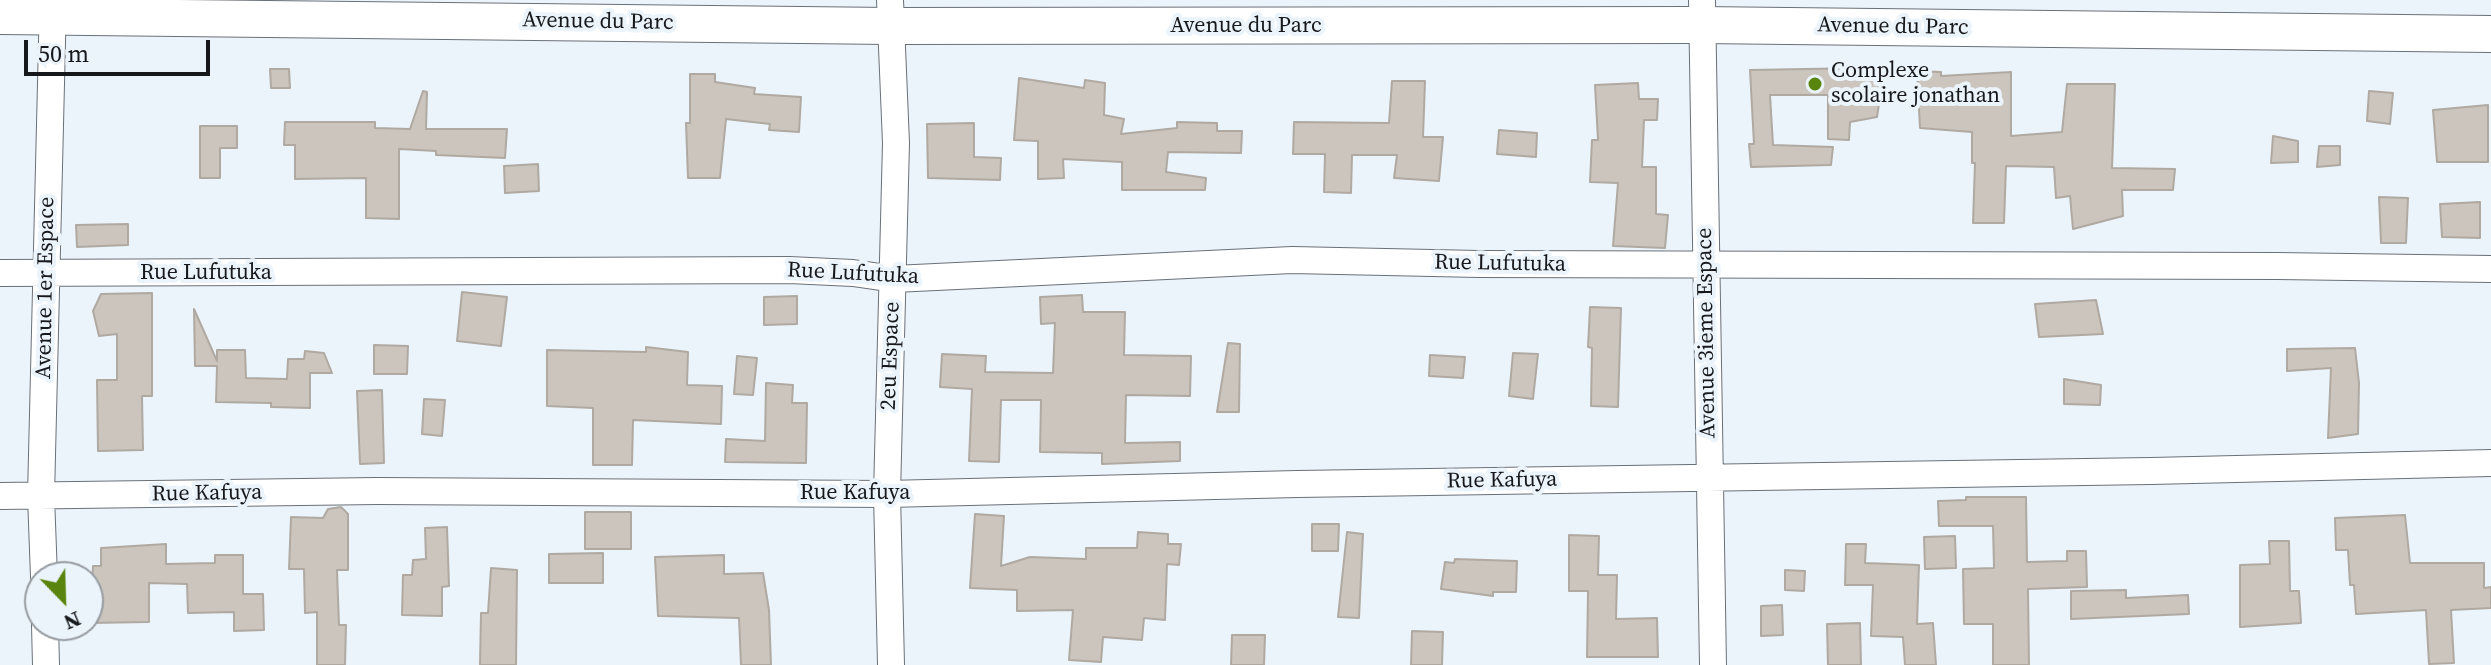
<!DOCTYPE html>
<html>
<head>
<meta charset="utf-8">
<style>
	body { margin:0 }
	#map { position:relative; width:2491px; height:665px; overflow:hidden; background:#ecf4fb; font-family:"Source Serif 4",serif }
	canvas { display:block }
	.north { position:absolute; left:24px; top:561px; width:80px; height:80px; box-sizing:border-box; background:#ecf4fb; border:2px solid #969ca1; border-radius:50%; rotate:157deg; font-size:22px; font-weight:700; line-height:32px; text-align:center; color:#16181b }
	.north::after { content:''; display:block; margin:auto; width:28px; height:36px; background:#59840d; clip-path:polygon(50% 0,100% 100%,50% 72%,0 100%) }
	.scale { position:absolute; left:24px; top:40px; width:186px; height:36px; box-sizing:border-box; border:4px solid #16181b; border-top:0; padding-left:10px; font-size:24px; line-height:28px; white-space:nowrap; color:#16181b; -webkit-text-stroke:6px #ecf4fb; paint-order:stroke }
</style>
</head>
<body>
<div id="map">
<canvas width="2491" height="665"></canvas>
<div class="north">N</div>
<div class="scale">50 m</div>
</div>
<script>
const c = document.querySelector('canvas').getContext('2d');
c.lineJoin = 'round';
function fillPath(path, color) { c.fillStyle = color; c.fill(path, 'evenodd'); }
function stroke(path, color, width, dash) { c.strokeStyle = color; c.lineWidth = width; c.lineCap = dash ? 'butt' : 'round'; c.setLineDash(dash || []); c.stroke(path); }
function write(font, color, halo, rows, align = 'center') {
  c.font = font + ' "Source Serif 4",serif'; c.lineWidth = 8; c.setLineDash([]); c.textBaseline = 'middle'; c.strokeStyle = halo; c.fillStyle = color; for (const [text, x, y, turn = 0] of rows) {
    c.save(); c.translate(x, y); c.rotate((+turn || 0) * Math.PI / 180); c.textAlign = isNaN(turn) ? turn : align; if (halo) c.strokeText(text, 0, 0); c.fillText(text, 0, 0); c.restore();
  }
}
const building = new Path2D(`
	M1861,68L1884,71L1877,117L1850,122L1849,140L1828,139V95H1770L1773,145L1833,147L1831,165L1751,167L1749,144H1754L1750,70Z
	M270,69H289L290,88H271Z
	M1917,71L1941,72V76L2011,72V136L2062,132L2067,84H2115L2112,168L2175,169L2173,190H2122L2123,216L2073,229L2070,196L2056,198L2054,167L2006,166L2004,223H1973L1975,163H1972V132L1920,128Z
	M690,74H715V82L755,88L754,94L801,97L799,132L769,130L770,124L726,119L720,178H688L686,123H690Z
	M1019,78L1084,88L1085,80L1105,83L1104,115L1124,119L1121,134L1177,128V122L1217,123V131H1242L1241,153L1168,152L1166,172L1206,178L1205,190H1122V162L1063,159L1064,178L1038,179V141L1014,140Z
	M1392,81H1425L1423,137H1443L1439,181L1394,178L1397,155H1352L1351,193L1324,192L1325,154H1293L1294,122L1389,123Z
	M1638,83L1639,99H1658L1657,120H1644L1642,167H1656V214L1668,215L1665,248L1613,246L1618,183L1590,182L1592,140H1598L1595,85Z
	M423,91L427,92L426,129H507L505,158L436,155V151L399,149V219L366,218V178L295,179V145H284L285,122H375V128L410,129Z
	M2369,91L2393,93L2390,124L2367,121Z
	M2488,105V162H2437L2433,110Z
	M974,123V157L1001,158L1000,180L928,178L927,124Z
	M200,126H237V148H220V178H200Z
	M1499,130L1537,133L1536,157L1497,154Z
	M2273,136L2298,141V162L2271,163Z
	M2319,146H2340V165L2317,167Z
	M538,164L539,191L505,193L504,166Z
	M2379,197L2408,198L2406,243H2381Z
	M2480,202V238L2442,237L2440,204Z
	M128,224V245L77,247L76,225Z
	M462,292L507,297L501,346L457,341Z
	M152,293V396H142L143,450L98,451L97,380H117V334L99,336L93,311L101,294Z
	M1082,295L1083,312H1125L1124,355L1191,356L1190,396L1126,395L1125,443L1180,442V461L1102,464V453L1040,452L1041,400H1001L999,462L969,461L972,389L940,387L942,354L986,356L985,372L1053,373L1055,323L1041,324L1040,297Z
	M797,296V324L764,325V297Z
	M2096,300L2103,334L2039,337L2035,304Z
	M1590,307L1621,308L1618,407L1591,406L1592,348L1588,347Z
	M194,309L217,361V350H245L246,378L287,379L288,359H304L305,351L324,353L332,373H310V408L271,407V403L216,402L217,366H195Z
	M1228,343L1240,344L1239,412H1217Z
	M374,345L408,346L407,374H374Z
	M646,347L688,352L687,385L722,386L721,424L633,420L632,465H593V408L547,406V350L646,352Z
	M2355,348L2359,383L2358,434L2328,438L2331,368L2287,371V349Z
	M1513,353L1538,354L1533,399L1509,396Z
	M1430,355L1465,357L1463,378L1429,376Z
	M737,356L757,358L753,395L734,394Z
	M2064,379L2101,385L2100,405L2064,404Z
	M766,383L793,385L792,403H807L806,463L725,462L726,439L765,441Z
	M382,390L384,463L360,464L357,391Z
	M424,399L445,400L442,436L422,434Z
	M1966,497H2026L2027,562L2067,561V551H2086L2087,587L2028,589L2029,665H1993V624H1964L1963,569L1994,568L1993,526H1939L1938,501L1966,500Z
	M341,507L348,514V570H337L339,625H346L345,665H317V612L305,613L304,569H289L291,517L323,518L328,509Z
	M585,512H631V549H585Z
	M975,514L1004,516L1001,566L1030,557L1086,559V548H1137L1138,532L1168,534V544H1181L1179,565L1167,564L1165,620L1144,618L1142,640L1103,637L1101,662L1069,660L1073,610L1017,611V590L970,588Z
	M2405,515L2410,563H2484V588L2491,587V608L2451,610L2454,663L2429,664L2426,610L2356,614L2354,585H2350L2348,550H2336L2335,518Z
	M1312,524H1339L1338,551H1312Z
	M447,527L449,586L442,587V616L402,615L403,575H412L413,560L426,559L425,528Z
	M1347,532L1363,534L1359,618L1338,617Z
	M1569,535L1599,536L1598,575H1617L1616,619L1657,618L1658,657H1587L1588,591H1569Z
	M1955,536L1956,568L1925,569L1924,537Z
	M2269,541H2289L2290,591H2299L2301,623L2240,627V565L2270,564Z
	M166,544V564L215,563V555H243V594H263L264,630L234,631V612L188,613L187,584L149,583V622L88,623V589H92L93,566H101V548Z
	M1846,544H1866L1865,563L1919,565L1917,624L1933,623L1936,665H1905L1903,637L1871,636L1873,585H1845Z
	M603,553V583H549V554Z
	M724,555V574L763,573L769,610L771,665H741L739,618L658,616L655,557Z
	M1455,559L1517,561L1516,592H1493V596L1441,589L1445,562L1454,563Z
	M491,568L517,570L516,665H480L481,613H488Z
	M1785,570L1805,571L1804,591L1785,590Z
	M2126,590V598L2188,595L2189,614L2071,619V591Z
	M1782,605L1783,635L1761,636V606Z
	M1860,623L1861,665H1828L1827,624Z
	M1412,631L1443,632L1442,665H1411Z
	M1232,635H1265L1264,665H1231Z`);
fillPath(building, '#cbc5bd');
stroke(building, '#afa9a2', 2);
const street = new Path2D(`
	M890,0L896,143L887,494L891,665
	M1702,0L1713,665
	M0,273L789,270L853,273L894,279L1292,260L1479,264L2277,266L2491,269
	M0,496L377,491L887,494L1297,484L2151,471L2491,463
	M44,577L41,496L53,1
	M45,625L46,665`);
const secondary = new Path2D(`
	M0,16L890,26L1701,25L2491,34`);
stroke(street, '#6a7077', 28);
stroke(secondary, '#6a7077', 38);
stroke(street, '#fff', 26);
stroke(secondary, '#fff', 36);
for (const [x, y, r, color] of [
	[1815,84,8,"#59840d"]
]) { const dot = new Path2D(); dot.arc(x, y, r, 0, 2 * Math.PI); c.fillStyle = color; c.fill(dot); stroke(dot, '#ecf4fb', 3); }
write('22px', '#16181b', '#ecf4fb', [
	["Avenue du Parc",598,22,1],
	["Avenue du Parc",1246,26],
	["Avenue du Parc",1893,27,1],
	["Rue Lufutuka",1500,264,1],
	["Rue Lufutuka",206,273],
	["Rue Lufutuka",853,274,3],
	["Avenue 1er Espace",46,288,-89],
	["Avenue 3ieme Espace",1707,333,-91],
	["2eu Espace",891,356,-88],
	["Rue Kafuya",1502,481,-1],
	["Rue Kafuya",855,493],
	["Rue Kafuya",207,494,-1]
]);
write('22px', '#16181b', '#ecf4fb', [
	["Complexe",1831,71],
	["scolaire jonathan",1831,96]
], 'left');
</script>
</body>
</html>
